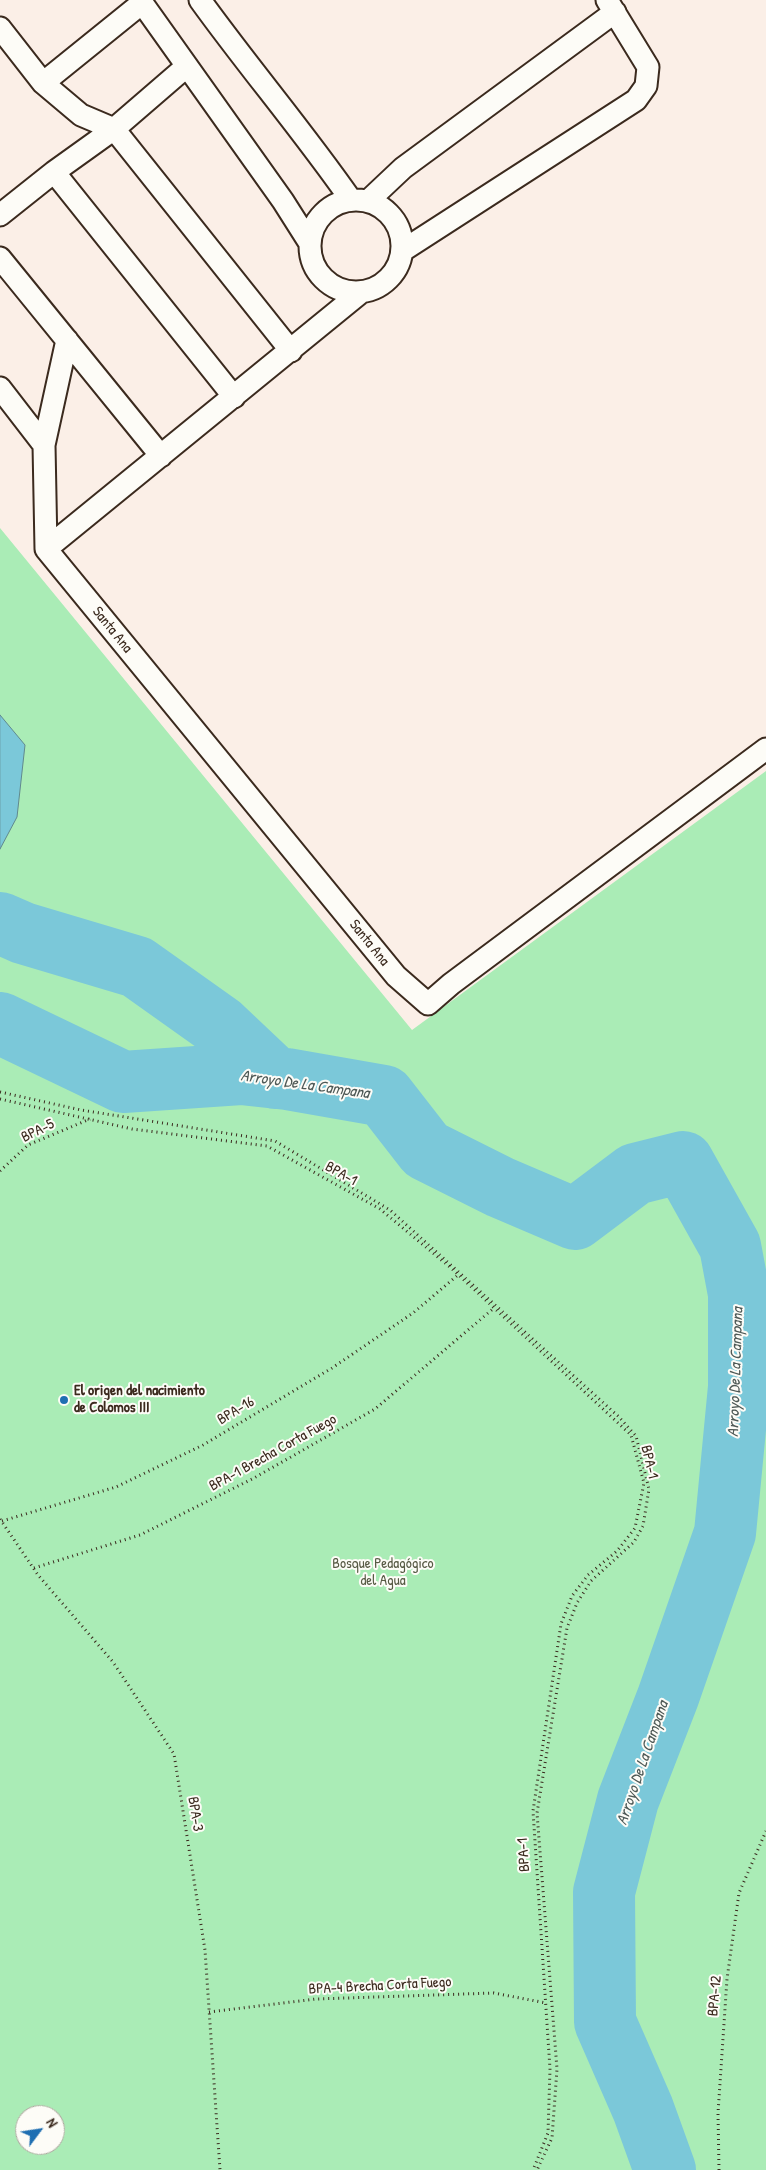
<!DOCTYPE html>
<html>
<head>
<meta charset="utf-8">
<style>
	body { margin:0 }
	#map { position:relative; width:766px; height:2170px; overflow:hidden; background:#fbefe7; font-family:"Patrick Hand",sans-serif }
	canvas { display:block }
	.north { position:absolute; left:15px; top:2105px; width:50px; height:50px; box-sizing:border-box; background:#fdfcf7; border:1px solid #afa8a0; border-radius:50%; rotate:59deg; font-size:14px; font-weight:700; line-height:20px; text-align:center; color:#3b2a1e }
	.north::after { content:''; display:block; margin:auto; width:18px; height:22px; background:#1f6fb2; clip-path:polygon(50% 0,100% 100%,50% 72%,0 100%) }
</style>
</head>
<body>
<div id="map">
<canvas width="766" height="2170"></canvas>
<div class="north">N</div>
</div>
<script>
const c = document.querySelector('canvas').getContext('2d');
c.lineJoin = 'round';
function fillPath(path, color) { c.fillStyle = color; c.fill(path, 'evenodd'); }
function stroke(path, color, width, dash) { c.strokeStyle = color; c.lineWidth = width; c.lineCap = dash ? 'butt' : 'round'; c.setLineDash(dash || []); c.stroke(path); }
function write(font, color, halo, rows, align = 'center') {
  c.font = font + ' "Patrick Hand",sans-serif'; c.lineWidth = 4; c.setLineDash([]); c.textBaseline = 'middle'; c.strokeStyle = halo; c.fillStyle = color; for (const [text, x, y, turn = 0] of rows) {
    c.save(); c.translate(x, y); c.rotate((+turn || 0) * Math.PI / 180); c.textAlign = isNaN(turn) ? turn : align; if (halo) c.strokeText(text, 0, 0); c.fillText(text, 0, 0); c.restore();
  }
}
fillPath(new Path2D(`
	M0,528L412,1030L766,771V2170H0ZM25,2115H55V2145H25Z`), '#aaecb6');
const water = new Path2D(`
	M0,715L25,745L17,817L0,849Z`);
fillPath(water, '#7bc8d9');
stroke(water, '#61898e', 1);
stroke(new Path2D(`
	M739,1320L766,1297`), '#61898e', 10);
stroke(new Path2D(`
	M0,923L23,933L137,967L220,1026L275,1078
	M0,1023L123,1082L241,1074L287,1079L384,1096L426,1150L500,1187L575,1219L635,1174L683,1162L730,1246L739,1294V1387L725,1533L668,1697L628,1800L604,1892L605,2022L643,2109L665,2170`), '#7bc8d9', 62);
const lane = new Path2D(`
	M140,0L283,201L309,242
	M200,0C249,68 303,131 351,200
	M0,28L43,83L81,115L114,129L291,351
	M43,83L142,3
	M54,172L234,397
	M310 246a46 46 0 1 1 92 0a46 46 0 1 1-92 0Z
	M368,201L403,168L615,12
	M0,215L54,172L114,129L187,66
	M402,251L636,100L646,86L648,67L607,0
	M0,258L161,456
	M0,388L44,445L46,549
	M44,445L67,340
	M46,549L396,976L428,1004L451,984L766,749
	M46,549L360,293`);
stroke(lane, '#3b2a1e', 25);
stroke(new Path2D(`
	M0,1092L81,1110L275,1141L390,1210L618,1416L636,1436L649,1489L643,1526L634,1542L591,1581L577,1603L567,1628L537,1813L557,2069L552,2138L537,2170
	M0,1099L132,1129L267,1146L380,1209L451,1268L631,1435L644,1483L635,1528L617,1551L588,1575L572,1596L561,1624L533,1811L550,2069L548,2133L533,2170
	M0,1171L28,1145L90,1119
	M0,1519L38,1575L113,1662L174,1754L205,1950L220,2170
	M2,1521L116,1487L203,1445L332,1368L413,1313L458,1275
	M34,1568L140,1535L254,1478L375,1409L494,1308
	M209,2012L316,1999L494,1993L546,2003
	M719,2170L718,2113L727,1979L739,1893L766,1831`), '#3b2a1e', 3, [1, 4]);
stroke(lane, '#fdfcf7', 21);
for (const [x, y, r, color] of [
	[64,1400,5,"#1f6fb2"]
]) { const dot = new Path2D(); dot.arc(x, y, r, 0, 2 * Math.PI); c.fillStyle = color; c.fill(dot); stroke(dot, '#fdfcf7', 2); }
write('15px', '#3b2a1e', '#fdfcf7', [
	["Santa Ana",112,630,51],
	["Santa Ana",369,943,51],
	["BPA-5",38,1131,-26],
	["BPA-1",341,1174,29],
	["BPA-16",236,1411,-31],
	["BPA-1 Brecha Corta Fuego",273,1453,-29],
	["BPA-1",649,1462,77],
	["BPA-3",195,1814,81],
	["BPA-1",524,1855,-94],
	["BPA-4 Brecha Corta Fuego",380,1986,-3],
	["BPA-12",715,1996,-85]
]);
write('bold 15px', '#3b2a1e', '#fdfcf7', [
	["El origen del nacimiento",74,1391],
	["de Colomos III",74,1408]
], 'left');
write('15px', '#575a44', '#fdfcf7', [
	["Bosque Pedagógico",383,1564],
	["del Agua",383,1581]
]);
write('italic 16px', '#4e5956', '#fdfcf7', [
	["Arroyo De La Campana",305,1085,8],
	["Arroyo De La Campana",736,1372,-88],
	["Arroyo De La Campana",643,1763,-71]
]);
</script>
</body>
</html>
